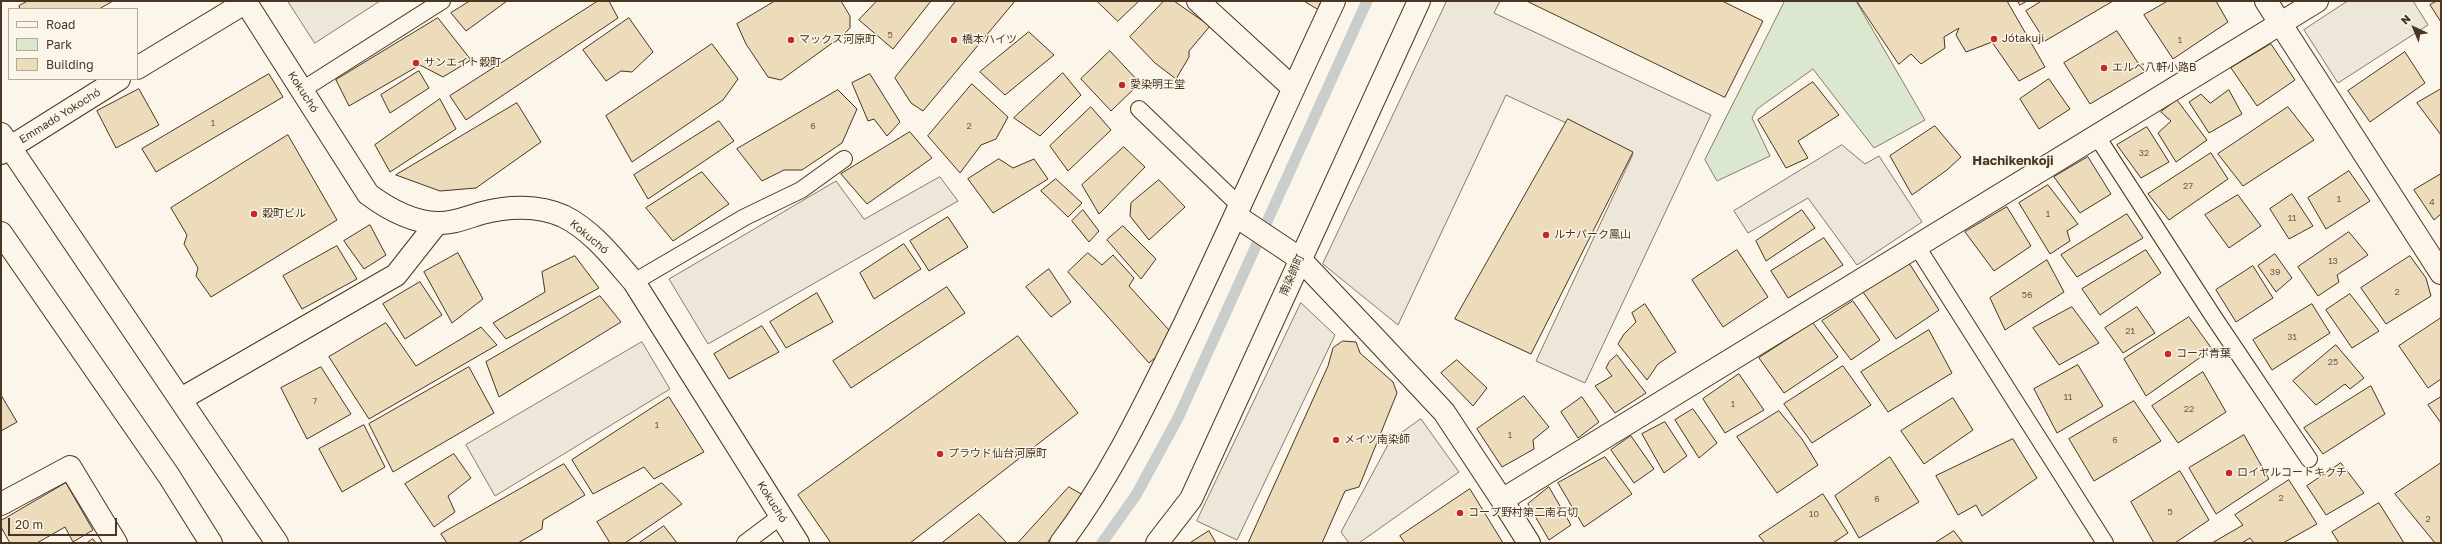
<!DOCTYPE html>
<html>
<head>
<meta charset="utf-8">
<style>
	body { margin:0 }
	#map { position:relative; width:2442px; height:544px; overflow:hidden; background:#fbf6e9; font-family:"Golos Text",sans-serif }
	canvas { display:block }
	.frame { position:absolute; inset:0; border:2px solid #4a3520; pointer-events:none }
	.legend { position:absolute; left:8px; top:8px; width:130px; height:72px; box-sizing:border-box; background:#fbf6e9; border:1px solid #b4a999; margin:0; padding:5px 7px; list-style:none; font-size:12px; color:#4a3520 }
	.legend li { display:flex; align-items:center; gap:8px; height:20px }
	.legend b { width:20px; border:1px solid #b4a999 }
	.north { position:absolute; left:2394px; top:8px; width:40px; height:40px; -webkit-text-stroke:3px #fbf6e9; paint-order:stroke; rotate:316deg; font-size:11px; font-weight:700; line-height:16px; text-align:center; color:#4a3520 }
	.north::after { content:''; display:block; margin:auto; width:14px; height:18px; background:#4a3520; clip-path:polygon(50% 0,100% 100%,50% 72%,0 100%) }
	.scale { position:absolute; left:8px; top:518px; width:109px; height:18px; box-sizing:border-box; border:2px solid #4a3520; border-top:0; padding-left:5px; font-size:12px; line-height:14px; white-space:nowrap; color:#4a3520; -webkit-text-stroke:3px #fbf6e9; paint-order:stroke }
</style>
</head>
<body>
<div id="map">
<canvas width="2442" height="544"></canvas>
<div class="frame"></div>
<ul class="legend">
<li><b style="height:5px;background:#fbf6e9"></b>Road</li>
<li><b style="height:11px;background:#dce7d0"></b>Park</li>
<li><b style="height:11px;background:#ecdcbc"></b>Building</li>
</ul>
<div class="north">N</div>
<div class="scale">20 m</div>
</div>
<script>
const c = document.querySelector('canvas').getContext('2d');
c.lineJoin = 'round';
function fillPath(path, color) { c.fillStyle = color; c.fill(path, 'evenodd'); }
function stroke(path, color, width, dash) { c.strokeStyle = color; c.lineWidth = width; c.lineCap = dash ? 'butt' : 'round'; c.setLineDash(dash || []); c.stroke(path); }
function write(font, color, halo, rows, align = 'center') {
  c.font = font + ' "Golos Text","Noto Sans JP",sans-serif'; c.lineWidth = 3; c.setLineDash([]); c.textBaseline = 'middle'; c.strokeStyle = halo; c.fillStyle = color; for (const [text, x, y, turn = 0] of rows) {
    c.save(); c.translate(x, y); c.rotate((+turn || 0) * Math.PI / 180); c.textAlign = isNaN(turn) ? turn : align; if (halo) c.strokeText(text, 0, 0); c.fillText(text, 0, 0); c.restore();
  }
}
const green = new Path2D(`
	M1785,1H1856L1925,120L1874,148L1813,69L1757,109L1752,118L1770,156L1717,181L1705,160Z`);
fillPath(green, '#dce7d0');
stroke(green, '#887966', 1);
const parking = new Path2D(`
	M288,1H380L315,43Z
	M1447,1H1500L1494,13L1711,115L1585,383L1536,361L1633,154L1506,95L1398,325L1323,264Z
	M2348,1H2413L2428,25L2338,83L2304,30Z
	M1842,145L1865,164L1879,156L1922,222L1857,265L1808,198L1748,233L1734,211Z
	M940,177L958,201L708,344L669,279L836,181L864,219Z
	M1301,303L1335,335L1237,540L1197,521Z
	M642,342L670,389L495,496L466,445Z
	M1421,419L1459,472L1359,543H1349L1341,532L1390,441Z`);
fillPath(parking, '#ede7d9');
stroke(parking, '#887966', 1);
stroke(new Path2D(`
	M1102,543L1136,495L1178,418L1367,1`), '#c9cecd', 11);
const building = new Path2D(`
	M28,1H113L99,9H20L19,6Z
	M470,1H507L466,31L451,13Z
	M598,1H609L618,18L466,120L450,96Z
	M775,1H841L850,16V28L842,36L781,80L768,77L746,44L737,24Z
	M877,1H931L893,49L859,20Z
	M956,1H1015L923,111L911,103L895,78Z
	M1097,1H1139L1118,21Z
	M1164,1H1174L1210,26L1189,51V57L1176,79L1155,63L1130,37Z
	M1304,1H1321L1318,9Z
	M1527,1H1722L1763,21L1725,97Z
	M1857,1H2007L2045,67L2019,81L1992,42L1966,52L1956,35L1959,28L1944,37L1945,48L1921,64L1911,54L1899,64Z
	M2018,1H2027L2020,5Z
	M2042,1H2113L2045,41L2026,11Z
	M2168,1H2216L2228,22L2173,59L2144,15Z
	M2437,1H2441V22L2430,5Z
	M438,18L471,60L443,77L420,65L349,106L336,80Z
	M629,18L653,52L632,72L621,71L606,81L583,50Z
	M2117,31L2144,72L2090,104L2064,63Z
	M1029,32L1054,55L1005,95L980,72Z
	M712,44L738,79L723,100L632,162L606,116Z
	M2271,44L2295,80L2257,106L2231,68Z
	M1110,51L1140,83L1111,111L1081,79Z
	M2405,52L2425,83L2370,122L2348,91Z
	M419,71L429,88L390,113L381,95Z
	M1063,73L1081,95L1040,136L1014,118Z
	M269,74L283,97L156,172L142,149Z
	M870,74L900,122L887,136L874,119L868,121L852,83Z
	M2049,79L2070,109L2039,129L2020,99Z
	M1813,82L1839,115L1798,141L1808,158L1786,168L1758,120Z
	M972,84L1008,117L996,139L981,145L960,173L928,136Z
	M139,89L159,125L116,148L97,111Z
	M2441,89V135L2417,103Z
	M838,90L857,109L842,143L802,170H784L762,181L737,149Z
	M2229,90L2242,114L2209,133L2189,102L2201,94L2210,103Z
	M440,99L456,129L390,172L375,145Z
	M2177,100L2207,140L2176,162L2158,133L2171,121L2161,112Z
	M517,103L541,142L476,188L440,191L396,175Z
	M1091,107L1111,130L1068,171L1050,146Z
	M2288,107L2314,140L2243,186L2218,154Z
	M1568,119L1633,152L1531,354L1455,319Z
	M719,121L734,141L648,199L634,175Z
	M1935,126L1961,157L1947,170L1912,195L1890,156Z
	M2147,127L2169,162L2141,178L2117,145Z
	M910,132L932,158L867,204L841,174Z
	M288,135L337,220L211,297L196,276L198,268L184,244L187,235L171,208Z
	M1124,147L1145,167L1099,214L1082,185Z
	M2211,153L2228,179L2169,220L2148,194Z
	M2088,157L2111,194L2080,213L2054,177Z
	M999,159L1013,168L1034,159L1048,179L993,213L968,179Z
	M2349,171L2370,201L2326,229L2308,198Z
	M702,172L729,204L673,241L646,208Z
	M2441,174V214L2434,220L2414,190Z
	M1056,179L1082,203L1068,217L1041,191Z
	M1159,180L1185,207L1149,240L1130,216L1131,203Z
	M2048,185L2078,224L2067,231L2070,241L2050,254L2019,203Z
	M2292,194L2313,226L2289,239L2270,209Z
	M2238,195L2261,226L2229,248L2205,215Z
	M2007,207L2031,246L1994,271L1965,232Z
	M1083,210L1099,231L1089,242L1072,221Z
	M1802,210L1815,228L1766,261L1756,241Z
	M2127,214L2143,238L2077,277L2061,255Z
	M948,217L968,247L929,271L910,241Z
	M370,225L386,255L364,269L344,241Z
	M1123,226L1156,259L1141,279L1107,240Z
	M2349,232L2368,255L2337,275L2339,282L2318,296L2298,267Z
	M1824,238L1843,265L1788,298L1771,271Z
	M904,244L921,269L874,299L860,273Z
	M337,246L357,279L302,309L283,276Z
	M1737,250L1768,297L1723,327L1692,280Z
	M2146,250L2161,273L2100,315L2082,289Z
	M458,253L483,299L452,323L424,272Z
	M1088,253L1102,265L1113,255L1134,278L1129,286L1169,330L1163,351L1149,363L1068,272Z
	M2275,254L2292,278L2276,292L2258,266Z
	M575,256L599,288L506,339L493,323L545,292L542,272Z
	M2410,256L2426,278L2431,296L2386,324L2361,288Z
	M2047,260L2064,292L2005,330L1990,298Z
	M1909,263L1939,310L1896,339L1863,292Z
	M2253,266L2273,298L2236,322L2216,290Z
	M1049,269L1071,302L1051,317L1026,287Z
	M420,282L442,315L405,339L383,304Z
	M947,287L965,313L851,388L833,361Z
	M817,293L833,322L786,348L770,322Z
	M2350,294L2379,331L2352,348L2326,310Z
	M600,296L621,322L499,397L486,362Z
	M1853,301L1880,340L1851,360L1822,321Z
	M1645,304L1676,352L1658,364L1647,380L1618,344L1624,334L1636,322L1632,313Z
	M2312,304L2330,333L2272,370L2253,340Z
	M2072,307L2099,343L2059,365L2033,328Z
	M2137,307L2155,333L2123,353L2105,328Z
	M2189,317L2212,349L2146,396L2124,359Z
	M2441,318V379L2428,388L2399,346Z
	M386,323L416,366L481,327L497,345L369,419L329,357Z
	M1813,323L1838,357L1784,393L1759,358Z
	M762,326L779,352L729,379L714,354Z
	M1929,330L1952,373L1888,412L1861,372Z
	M1018,336L1078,413L910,543H831L798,495Z
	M1343,341L1356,342L1360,353L1393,382L1397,393L1359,487L1345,491L1322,543H1248L1328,366L1333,348Z
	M2336,345L2364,378L2350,389L2345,384L2316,405L2293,381Z
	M1617,355L1646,393L1615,413L1595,386L1612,376L1606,368L1609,362Z
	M1457,360L1487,388L1473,406L1441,373Z
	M2078,365L2103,406L2057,433L2034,389Z
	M1843,366L1871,405L1812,443L1784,404Z
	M321,367L351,414L307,439L281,388Z
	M469,367L494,413L393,472L369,424Z
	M2203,372L2226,412L2178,443L2152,406Z
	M1739,374L1764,410L1725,433L1703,399Z
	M2371,386L2385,414L2323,454L2304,428Z
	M1,395L17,422L1,431Z
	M1524,396L1549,427L1533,440L1534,449L1502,467L1477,429Z
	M669,397L704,452L654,479L644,467L593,494L572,460Z
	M1582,397L1599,422L1578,438L1561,412Z
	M2441,397V423L2428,405Z
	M1953,398L1973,430L1924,464L1901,431Z
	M2134,401L2161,441L2094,481L2069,439Z
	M1693,409L1717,443L1699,458L1675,420Z
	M1779,411L1802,439L1818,465L1777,493L1737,437Z
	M1665,422L1687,456L1664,473L1642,434Z
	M364,425L385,467L342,492L319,449Z
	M2244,435L2269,479L2216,514L2189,468Z
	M1631,436L1654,469L1634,483L1611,450Z
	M2013,439L2037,478L1982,516L1976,505L1958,515L1936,476Z
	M454,454L471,478L448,496L455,512L434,527L405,484Z
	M1605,457L1632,494L1584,527L1558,483Z
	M1890,457L1919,502L1859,538L1835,496Z
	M2341,463L2364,493L2326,515L2307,486Z
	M2441,463V543H2435L2395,494Z
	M564,464L585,495L543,520L542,529L518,543H447L441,534Z
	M2180,471L2209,520L2175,543H2154L2131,502Z
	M2289,480L2317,524L2283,543H2254L2250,538L2242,543H2212L2243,525L2235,515Z
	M66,483L93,530L73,542L65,527L37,543H10L1,527V521Z
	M662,483L682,504L625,543H610L597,522Z
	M1069,487L1085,496L1047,543H1018Z
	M1549,487L1571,525L1549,540L1528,504Z
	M1470,489L1503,543H1405L1400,536Z
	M1823,494L1848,533L1833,543H1765L1759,536Z
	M2379,503L2404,543H2339L2332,532Z
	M979,514L1007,543H942Z
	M664,526L677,543H639Z
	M1209,531L1216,543H1190Z
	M1954,531L1963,543H1935Z
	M93,539L96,543H87Z`);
fillPath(building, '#ecdcbc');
stroke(building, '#4a3520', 1);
const service = new Path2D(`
	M302,90L442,1
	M1139,109L1240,206
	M2096,135L2213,316L2309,459
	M1916,245L2105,543
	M634,282L745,217L801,190L844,159
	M745,543L781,516`);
const minor = new Path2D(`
	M1198,1L1293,88
	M2266,1L2441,273
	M137,68L246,2
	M1,153L119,79
	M1236,216L1299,258L1372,335L1444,412L1502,500L2317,1
	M181,399L396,275L437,223
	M1502,500L1529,543
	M1,504L70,467L116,543
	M1061,543C1112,476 1148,398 1185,323C1236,216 1284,108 1334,1
	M1157,543L1191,499L1419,1`);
const tertiary = new Path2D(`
	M245,1L368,194C388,209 412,222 437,223C452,224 468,217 482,213C508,206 538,205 563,216C592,230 613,258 634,282L798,543
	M1,134L277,543
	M1,233L169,476L211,543`);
stroke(service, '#4a3520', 18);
stroke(minor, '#4a3520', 24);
stroke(tertiary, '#4a3520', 24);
stroke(service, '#fbf6e9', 16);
stroke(minor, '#fbf6e9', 22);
stroke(tertiary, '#fbf6e9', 22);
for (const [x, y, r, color] of [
	[1994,39,4,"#c62828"],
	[791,40,4,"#c62828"],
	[954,40,4,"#c62828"],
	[416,63,4,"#c62828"],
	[2104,68,4,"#c62828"],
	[1122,85,4,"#c62828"],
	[254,214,4,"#c62828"],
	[1546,235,4,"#c62828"],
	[2168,354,4,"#c62828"],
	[1336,440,4,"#c62828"],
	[940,454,4,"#c62828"],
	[2229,473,4,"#c62828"],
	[1460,513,4,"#c62828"]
]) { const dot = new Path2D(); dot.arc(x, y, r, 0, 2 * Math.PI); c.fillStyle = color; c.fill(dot); stroke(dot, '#fbf6e9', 1.5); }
write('9px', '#725f47', null, [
	["5",890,35],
	["1",2180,40],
	["1",213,123],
	["6",813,126],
	["2",969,126],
	["32",2144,153],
	["27",2188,186],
	["1",2339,199],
	["4",2432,202],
	["1",2048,214],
	["11",2292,218],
	["13",2333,261],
	["39",2275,272],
	["2",2397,292],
	["56",2027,295],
	["21",2130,331],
	["31",2292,337],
	["25",2333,362],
	["11",2068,397],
	["7",315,401],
	["1",1733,404],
	["22",2189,409],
	["1",657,425],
	["1",1510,435],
	["6",2115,440],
	["2",2281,498],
	["6",1877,499],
	["5",2170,512],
	["10",1814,514],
	["2",2428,519]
]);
write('11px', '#4a3520', '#fbf6e9', [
	["Jótakuji",2002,39],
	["マックス河原町",799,40],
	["橋本ハイツ",962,40],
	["サンエイト穀町",424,63],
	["エルベ八軒小路B",2112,68],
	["愛染明王堂",1130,85],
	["穀町ビル",262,214],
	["ルナパーク鳳山",1554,235],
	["コーポ青葉",2176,354],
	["メイツ南染師",1344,440],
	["プラウド仙台河原町",948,454],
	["ロイヤルコートキクチ",2237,473],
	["コープ野村第二南石切",1468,513]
], 'left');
write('11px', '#4a3520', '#fbf6e9', [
	["Kokuchó",303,92,57],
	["Emmadó Yokochó",60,116,-32],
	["Kokuchó",589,237,40],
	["南染師町",1292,275,-66],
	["Kokuchó",772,502,58]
]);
write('bold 13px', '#4a3520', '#fbf6e9', [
	["Hachikenkoji",2013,161]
]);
</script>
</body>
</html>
